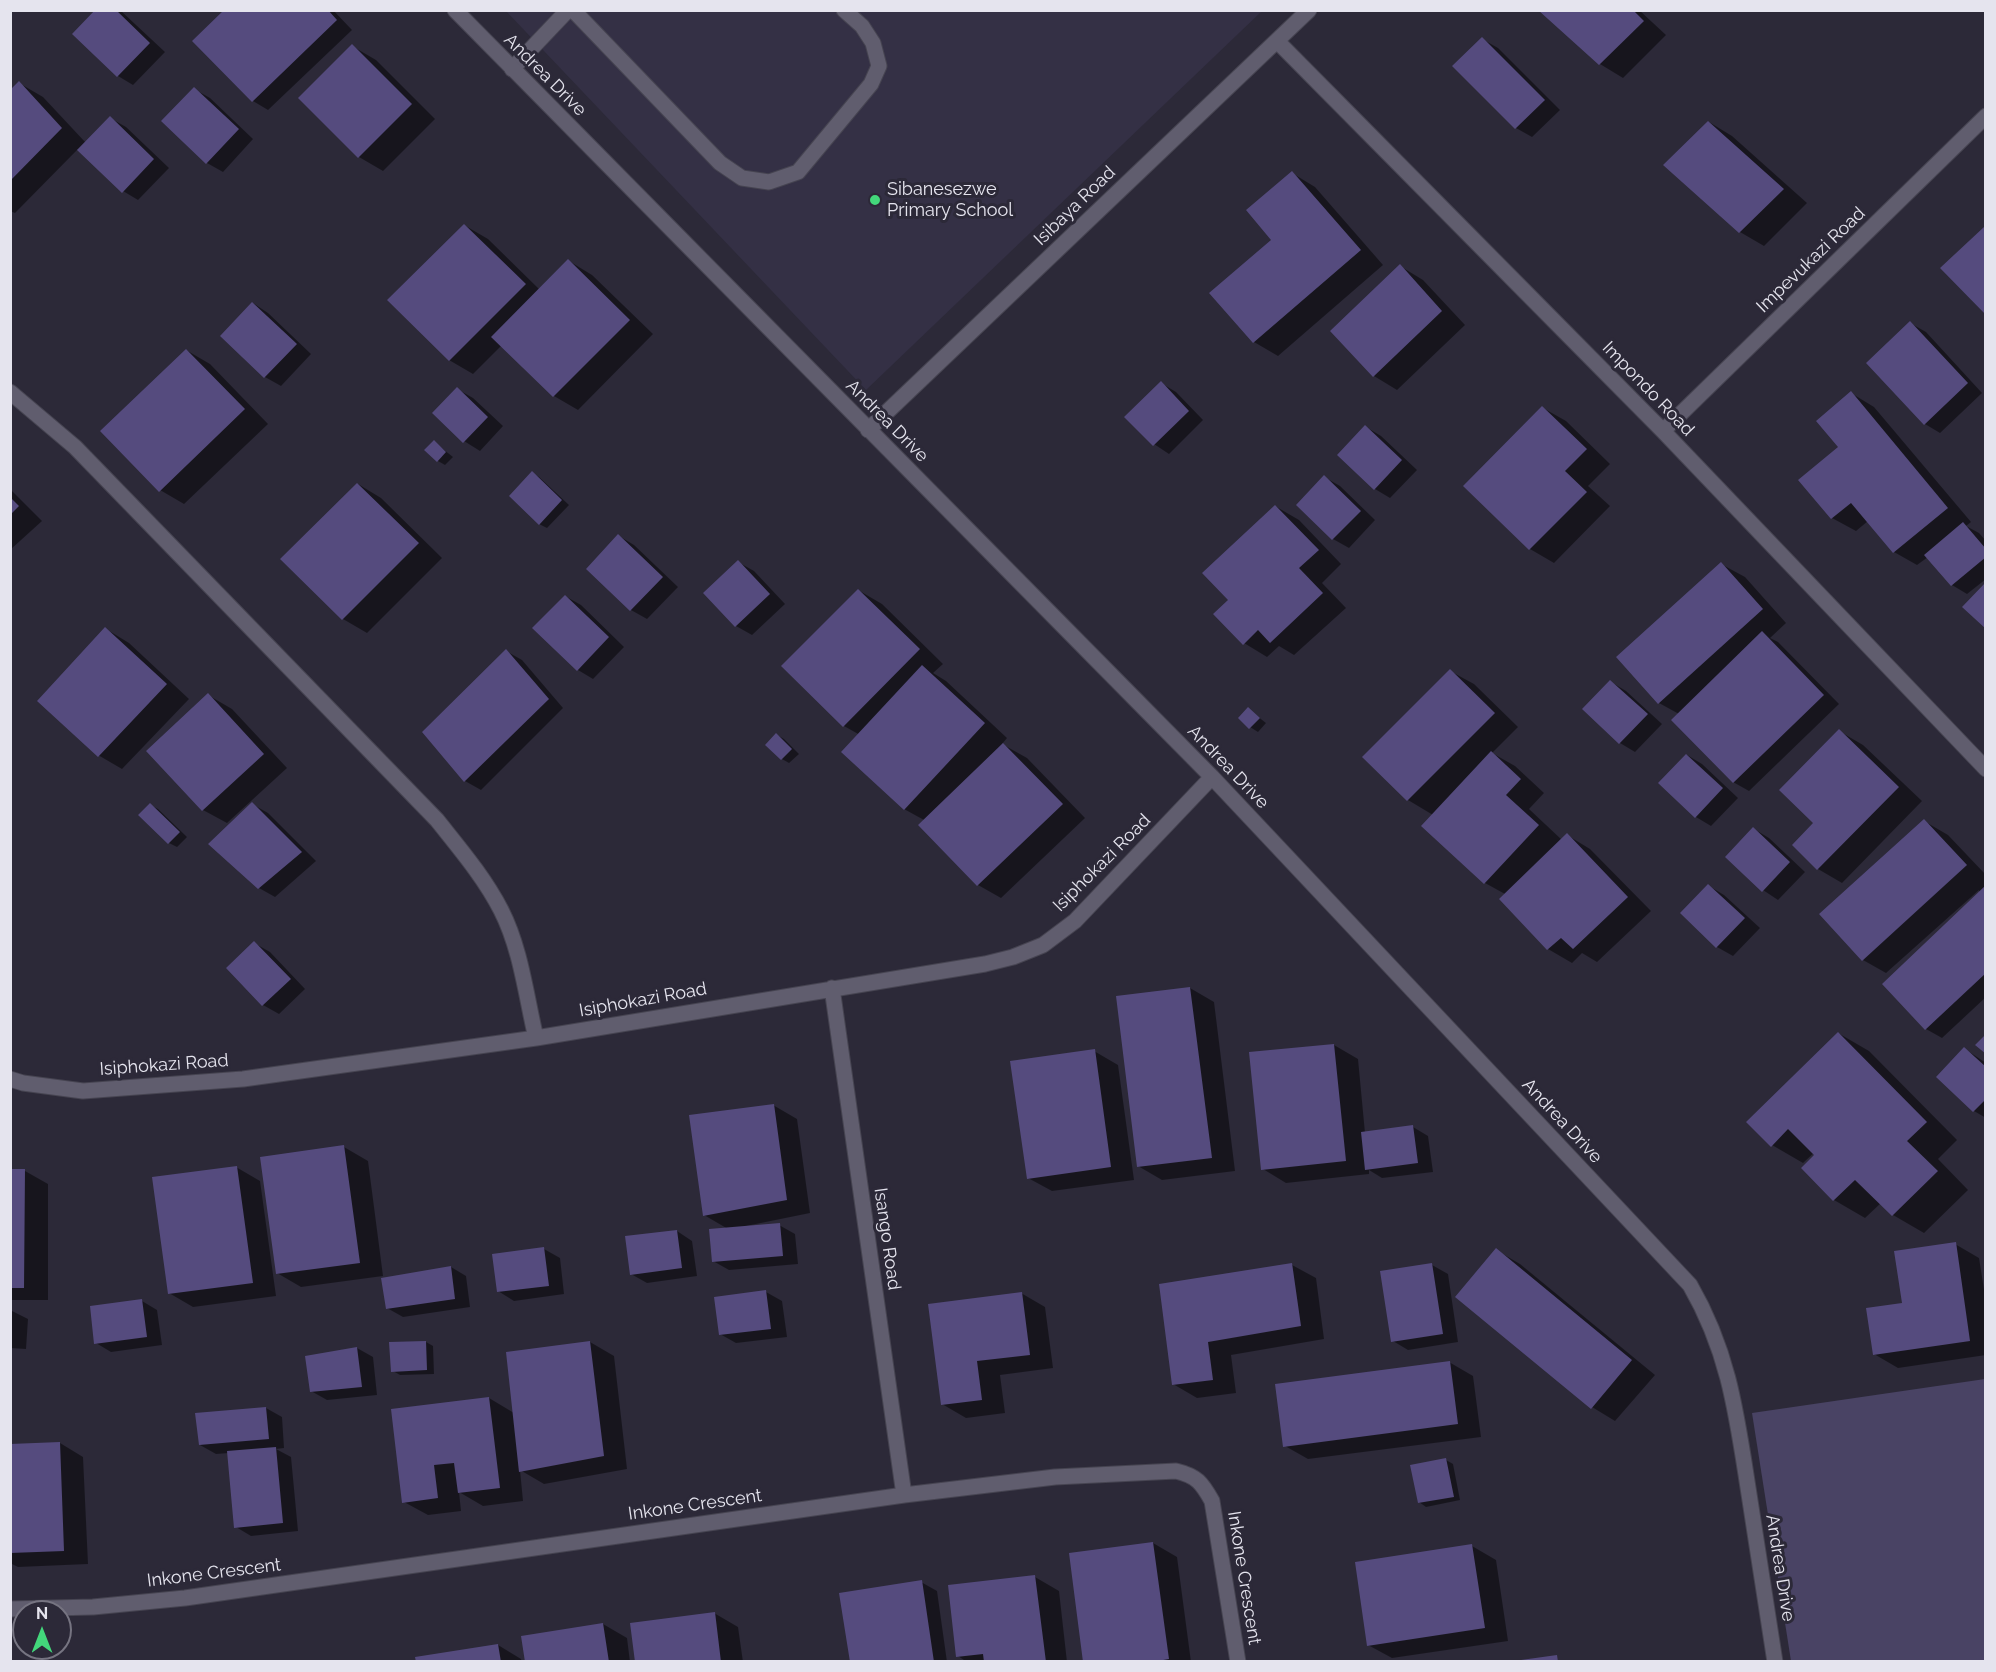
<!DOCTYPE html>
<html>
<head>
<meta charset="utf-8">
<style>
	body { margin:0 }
	#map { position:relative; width:1996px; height:1672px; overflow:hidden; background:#2c2938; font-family:Raleway,sans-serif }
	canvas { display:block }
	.frame { position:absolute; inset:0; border:12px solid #e5e4ee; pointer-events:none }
	.north { position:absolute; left:12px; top:1600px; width:60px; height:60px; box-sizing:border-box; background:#2c2938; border:2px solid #767481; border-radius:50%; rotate:0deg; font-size:16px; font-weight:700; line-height:24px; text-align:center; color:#e5e4ee }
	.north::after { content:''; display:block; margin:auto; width:21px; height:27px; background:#43d77b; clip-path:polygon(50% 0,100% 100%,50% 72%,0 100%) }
</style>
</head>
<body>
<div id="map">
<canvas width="1996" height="1672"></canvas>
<div class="frame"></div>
<div class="north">N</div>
</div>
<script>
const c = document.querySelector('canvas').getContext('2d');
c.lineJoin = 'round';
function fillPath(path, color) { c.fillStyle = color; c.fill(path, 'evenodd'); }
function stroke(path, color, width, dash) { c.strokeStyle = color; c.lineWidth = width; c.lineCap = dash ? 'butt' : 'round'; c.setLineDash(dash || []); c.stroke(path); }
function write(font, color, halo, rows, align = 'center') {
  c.font = font + ' Raleway,sans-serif'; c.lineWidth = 6; c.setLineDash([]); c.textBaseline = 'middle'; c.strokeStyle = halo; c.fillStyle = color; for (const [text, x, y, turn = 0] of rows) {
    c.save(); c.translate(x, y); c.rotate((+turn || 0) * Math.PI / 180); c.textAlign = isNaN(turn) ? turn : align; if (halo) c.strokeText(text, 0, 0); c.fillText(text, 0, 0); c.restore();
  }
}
fillPath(new Path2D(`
	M506,11H1262L866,390Z`), '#343045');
fillPath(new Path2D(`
	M1985,1379V1661H1791L1752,1413Z`), '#494364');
fillPath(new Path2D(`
	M97,10L121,11L165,52L133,85L118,76Z
	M226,10H333L352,30L268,110L253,101Z
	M1540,10H1639L1666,35L1623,78L1600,64Z
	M1482,39L1498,48L1560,110L1532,137L1516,128L1455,66Z
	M352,46L376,60L435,119L383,171L359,157Z
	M19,83L43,97L86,143L110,118L126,127L169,168L138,200L123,191L78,149L15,213L10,211V92Z
	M194,89L210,98L253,139L223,172L207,163Z
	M1709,122L1732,136L1807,203L1764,246L1740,232L1666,165Z
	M1292,173L1315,187L1383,265L1278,356L1254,342L1212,293L1273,240Z
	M464,225L488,239L540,290L569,261L592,275L653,334L578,410L554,396L502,345L473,374L449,360Z
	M1400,266L1423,280L1465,325L1397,390L1374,376Z
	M253,303L268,313L311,354L281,386L265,377Z
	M1910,323L1926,332L1982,393L1940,433L1925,424Z
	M186,350L210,364L268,424L184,504L160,490Z
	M1161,383L1176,392L1203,420L1169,454L1154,444Z
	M457,389L473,398L503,426L480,451L464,441Z
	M1851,393L1874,407L1971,522L1966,526L1979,533L1986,541V579L1967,594L1952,585L1928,557L1917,565L1894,552L1868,521L1856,531L1832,518L1840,448Z
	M1543,408L1566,421L1610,464L1588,486L1610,506L1554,563L1530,549L1465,486Z
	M1366,427L1381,436L1417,470L1390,498L1375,489Z
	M434,442L453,457L445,465L438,461Z
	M532,473L539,477L569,505L547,528L539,524Z
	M1324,477L1340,486L1375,520L1349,548L1333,539Z
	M358,484L381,498L442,558L367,633L343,619L283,559Z
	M10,489L42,521L10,550Z
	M1275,506L1299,520L1341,564L1322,583L1346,608L1294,655L1279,646L1267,657L1244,643L1230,600Z
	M619,536L634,545L678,587L647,619L631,610L588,569Z
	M738,562L754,571L785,604L752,635L736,626Z
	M1721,564L1745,577L1786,623L1770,638L1778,642L1839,704L1749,791L1733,782L1679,714L1659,703L1618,657Z
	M858,590L882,604L943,664L933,673L946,681L1007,738L1002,744L1027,758L1085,818L1001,898L978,885L924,820L904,809L860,735L844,726Z
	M565,596L581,605L624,647L593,679L578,670Z
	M106,629L129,643L189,699L122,769L98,755Z
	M506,651L522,660L563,708L481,790L465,781L424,732Z
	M1450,671L1474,684L1518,727L1492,753L1515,766L1544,793L1529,809L1562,840L1567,835L1590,849L1651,911L1597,962L1582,953L1572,963L1548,949L1501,899L1505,894L1485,883L1433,815L1408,800Z
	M1611,682L1626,691L1662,724L1635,752L1620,743Z
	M208,695L232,709L287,768L227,823L203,810Z
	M1248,709L1266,723L1258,732L1250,727Z
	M1839,731L1863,745L1922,801L1842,883L1818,869L1794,845L1815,823Z
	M777,735L784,739L799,754L789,763L782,759Z
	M1687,755L1702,764L1738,798L1711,826L1696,817Z
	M252,804L268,813L316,861L275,897L259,888L211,844Z
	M150,805L158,809L187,837L177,847L169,843L140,815Z
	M1924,821L1948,835L1986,875V997L1942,1038L1926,1029L1884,984L1980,892L1979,890L1886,973L1863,960Z
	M1754,829L1769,838L1805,872L1778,900L1763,890Z
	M1709,886L1724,895L1760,928L1733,956L1717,947L1682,913Z
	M254,943L270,952L305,989L279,1014L263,1005L228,968Z
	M1190,988L1214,1002L1235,1171L1162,1180L1138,1166Z
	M1838,1033L1869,1051L1957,1140L1938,1159L1968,1190L1924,1233L1893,1215L1881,1203L1865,1218L1834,1200L1803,1168L1820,1151L1818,1149L1803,1163L1772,1145Z
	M1334,1045L1358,1059L1365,1133L1413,1127L1428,1136L1433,1172L1382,1178L1369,1170V1174L1286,1183L1263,1169Z
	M1965,1049L1986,1063V1118L1974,1111Z
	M1094,1051L1118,1065L1134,1180L1052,1191L1028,1178Z
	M773,1105L797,1119L810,1213L746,1226V1228L779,1225L795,1234L798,1264L729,1270L713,1261L728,1229L704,1215Z
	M344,1147L368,1161L383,1276L301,1287L277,1273Z
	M236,1167L260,1181L276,1296L193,1307L169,1293Z
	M10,1171H25L48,1184V1300H10Z
	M677,1231L692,1241L697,1276L647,1283L631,1274Z
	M1955,1244L1979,1258L1986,1302V1355L1898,1368L1874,1354L1904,1304Z
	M544,1249L560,1258L564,1294L514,1301L498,1291Z
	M1496,1250L1520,1264L1655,1375L1615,1421L1592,1407Z
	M1292,1265L1316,1278L1324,1339L1231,1355L1236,1393L1197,1398L1173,1384L1161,1285Z
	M1432,1265L1448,1274L1458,1342L1408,1350L1393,1341Z
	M451,1267L466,1276L470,1307L403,1317L387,1308Z
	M766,1292L782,1301L787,1337L736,1343L720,1334Z
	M1021,1293L1045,1307L1053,1368L1000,1375L1005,1413L966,1418L942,1404Z
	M142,1301L157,1310L162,1345L111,1352L96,1343Z
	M10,1310L28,1319L26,1349L10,1348Z
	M426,1342L433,1346L434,1374L400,1375L393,1371Z
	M590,1342L614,1356L627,1469L544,1484L520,1470L523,1501L483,1506L459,1492L461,1511L428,1515L404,1502L489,1398L514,1413Z
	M357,1348L373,1357L377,1395L327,1400L311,1391L307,1357Z
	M1449,1362L1473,1376L1481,1437L1308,1459L1285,1446Z
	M266,1408L282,1417L284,1448L276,1449L291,1457L298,1531L251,1536L236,1527L229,1453L216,1454L200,1445Z
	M60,1443L83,1457L88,1564L18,1567L10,1563V1445Z
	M1446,1460L1453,1464L1460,1500L1426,1507L1419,1502Z
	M1153,1543L1177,1557L1191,1662H1085Z
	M1472,1546L1496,1560L1508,1641L1392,1658L1368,1645Z
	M1035,1577L1059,1591L1067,1662H967L958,1656Z
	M921,1582L937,1591L947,1662H851Z
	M714,1613L738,1627L743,1662H636Z
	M603,1624L627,1638L630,1662H526Z
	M498,1645L521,1659L522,1662H418Z`), '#0007');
fillPath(new Path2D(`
	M95,10H116L150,43L117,77L72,34Z
	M224,10H328L337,20L252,102L192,41Z
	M1538,10H1633L1644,21L1599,65Z
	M1482,37L1545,100L1515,129L1452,66Z
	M352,44L412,104L358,158L298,98Z
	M19,81L62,128L10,181V90Z
	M194,87L239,129L206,164L161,121Z
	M110,116L154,159L122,193L77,150Z
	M1708,121L1784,189L1739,233L1663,165Z
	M1292,171L1361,250L1253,343L1209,293L1271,240L1246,210Z
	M464,224L526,284L449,361L387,300Z
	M1984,227L1986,228V315L1940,268Z
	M568,259L630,320L553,397L491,337Z
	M1400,264L1442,311L1373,377L1330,331Z
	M252,302L297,344L264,378L220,336Z
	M1910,321L1968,383L1924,425L1866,363Z
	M186,349L245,409L159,492L100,431Z
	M1161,381L1189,411L1153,446L1124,417Z
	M457,387L488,417L463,443L432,413Z
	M1851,391L1948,508L1893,553L1851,503L1831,519L1798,480L1838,447L1816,421Z
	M1542,406L1587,449L1565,471L1587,492L1529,550L1463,486Z
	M1365,425L1402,460L1374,490L1337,455Z
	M434,440L446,452L437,462L424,450Z
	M532,471L562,500L539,525L509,496Z
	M1324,475L1361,511L1332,540L1296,505Z
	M357,483L419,543L342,620L280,559Z
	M10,497L19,506L10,515Z
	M1275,505L1319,550L1299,568L1323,593L1270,643L1258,630L1243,645L1213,614L1228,600L1202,573Z
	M1963,522L1986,549V557L1951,586L1924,555Z
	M618,534L663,577L630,611L586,569Z
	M738,560L770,594L735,627L703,593Z
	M1721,562L1763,609L1658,704L1616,657Z
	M1986,582V629L1962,607Z
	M858,589L920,649L843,727L781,666Z
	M565,595L609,637L577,671L532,628Z
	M105,627L167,684L98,757L37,701Z
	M1762,631L1824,695L1733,783L1671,720Z
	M506,649L549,699L464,782L422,732Z
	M922,665L985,723L904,810L841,752Z
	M1450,669L1495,713L1407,801L1362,757Z
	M1610,680L1648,714L1619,744L1582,709Z
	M208,693L264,754L202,811L146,751Z
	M1248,707L1260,718L1249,729L1238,718Z
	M1839,729L1899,787L1817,870L1792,845L1813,823L1779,790Z
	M776,733L792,749L781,760L765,745Z
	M1003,743L1063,804L977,886L918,825Z
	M1491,751L1521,779L1506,795L1539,825L1484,884L1421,826Z
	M1686,754L1723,788L1695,818L1658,783Z
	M252,802L302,852L258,889L208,844Z
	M150,803L180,832L168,844L138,815Z
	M1924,819L1967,865L1862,961L1819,914Z
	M1753,827L1790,862L1762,892L1725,857Z
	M1567,833L1628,897L1573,949L1561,938L1547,950L1499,899Z
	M1708,884L1745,918L1716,948L1680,913Z
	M1986,885V973L1925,1030L1882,984Z
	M254,941L291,979L262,1006L226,968Z
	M1190,987L1212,1158L1137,1167L1116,996Z
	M1838,1032L1927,1122L1907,1141L1938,1171L1892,1216L1855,1180L1833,1201L1801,1168L1814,1155L1788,1129L1771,1147L1746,1122Z
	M1986,1034V1054L1975,1045Z
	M1334,1044L1346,1161L1261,1170L1249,1052Z
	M1964,1047L1986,1067V1099L1973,1112L1936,1077Z
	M1095,1049L1111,1167L1027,1179L1010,1061Z
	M774,1104L787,1200L703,1216L689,1115Z
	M1413,1125L1418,1163L1365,1170L1361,1132Z
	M344,1145L360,1263L276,1274L260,1157Z
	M237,1166L253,1283L168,1294L152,1177Z
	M10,1169H25L24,1288H10Z
	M780,1223L783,1256L712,1262L709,1229Z
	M677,1230L682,1268L630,1275L625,1236Z
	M1956,1242L1970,1341L1873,1355L1866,1308L1902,1303L1894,1251Z
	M544,1247L549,1286L497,1292L492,1254Z
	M1496,1248L1632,1360L1591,1409L1455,1297Z
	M1292,1263L1301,1326L1208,1342L1213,1380L1172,1385L1159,1284Z
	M1432,1263L1443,1334L1391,1342L1380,1271Z
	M451,1266L455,1299L386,1309L381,1278Z
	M766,1290L771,1329L719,1335L714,1297Z
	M1022,1292L1030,1355L977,1361L982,1400L941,1405L928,1304Z
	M142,1299L147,1337L94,1344L90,1306Z
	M426,1341L427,1370L391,1372L389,1342Z
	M590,1341L604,1456L519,1472L506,1352Z
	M357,1347L362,1387L310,1392L305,1356Z
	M1450,1361L1458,1424L1283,1447L1275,1384Z
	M489,1397L500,1488L458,1493L454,1463L434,1465L438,1498L402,1503L391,1409Z
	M266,1407L269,1439L199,1445L195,1413Z
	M60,1442L64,1551L10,1553V1444Z
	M276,1447L283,1523L234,1528L227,1451Z
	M1446,1458L1454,1497L1418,1503L1410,1465Z
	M1153,1542L1169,1659L1152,1662H1083L1069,1553Z
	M1472,1544L1485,1628L1367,1646L1355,1562Z
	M1035,1575L1046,1662H984L983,1654L956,1657L948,1585Z
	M922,1580L934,1662H850L839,1593Z
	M715,1612L721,1662H635L630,1623Z
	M603,1623L609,1662H525L521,1636Z
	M498,1644L501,1662H416L415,1657Z
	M1557,1655L1558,1662H1521V1660Z`), '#554b7e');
const lane = new Path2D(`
	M573,10L720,163L742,178L769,182L798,172L871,84L879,66L873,43L862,26L844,10
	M512,69L568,10`);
const street = new Path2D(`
	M455,10L1212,777L1690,1285C1730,1354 1737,1418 1749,1494C1758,1550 1766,1606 1775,1662
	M1277,41L1663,431L1986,769
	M10,392L75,447L437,820C460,849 484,877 501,910C521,949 526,996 536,1038
	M868,430L1309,10
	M1663,431L1986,116
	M832,988L904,1495
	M10,1079L23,1083L83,1091L243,1079L536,1038L985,964L1013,957L1043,945L1075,921L1212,777
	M10,1609L93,1607L185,1598L904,1495L1055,1477L1176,1471C1197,1476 1202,1483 1212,1501L1238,1662`);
stroke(lane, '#464451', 17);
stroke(street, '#464451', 17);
stroke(lane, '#605d6e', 15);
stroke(street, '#605d6e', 15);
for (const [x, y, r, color] of [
	[875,200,6,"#43d77b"]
]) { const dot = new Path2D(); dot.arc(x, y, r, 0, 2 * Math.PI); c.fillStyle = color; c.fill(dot); stroke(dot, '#2c2938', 2); }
write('18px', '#e5e4ee', '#2c2938', [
	["Andrea Drive",545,75,45],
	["Isibaya Road",1075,206,-44],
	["Impevukazi Road",1811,260,-44],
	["Impondo Road",1648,389,46],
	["Andrea Drive",887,421,45],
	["Andrea Drive",1228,767,46],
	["Isiphokazi Road",1102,863,-45],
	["Isiphokazi Road",643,1000,-10],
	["Isiphokazi Road",164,1065,-4],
	["Andrea Drive",1562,1121,47],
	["Isango Road",887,1239,82],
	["Inkone Crescent",695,1505,-8],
	["Andrea Drive",1780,1568,81],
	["Inkone Crescent",214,1573,-7],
	["Inkone Crescent",1244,1578,81]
]);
write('18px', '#e5e4ee', '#2c2938', [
	["Sibanesezwe",887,190],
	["Primary School",887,211]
], 'left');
</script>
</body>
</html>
